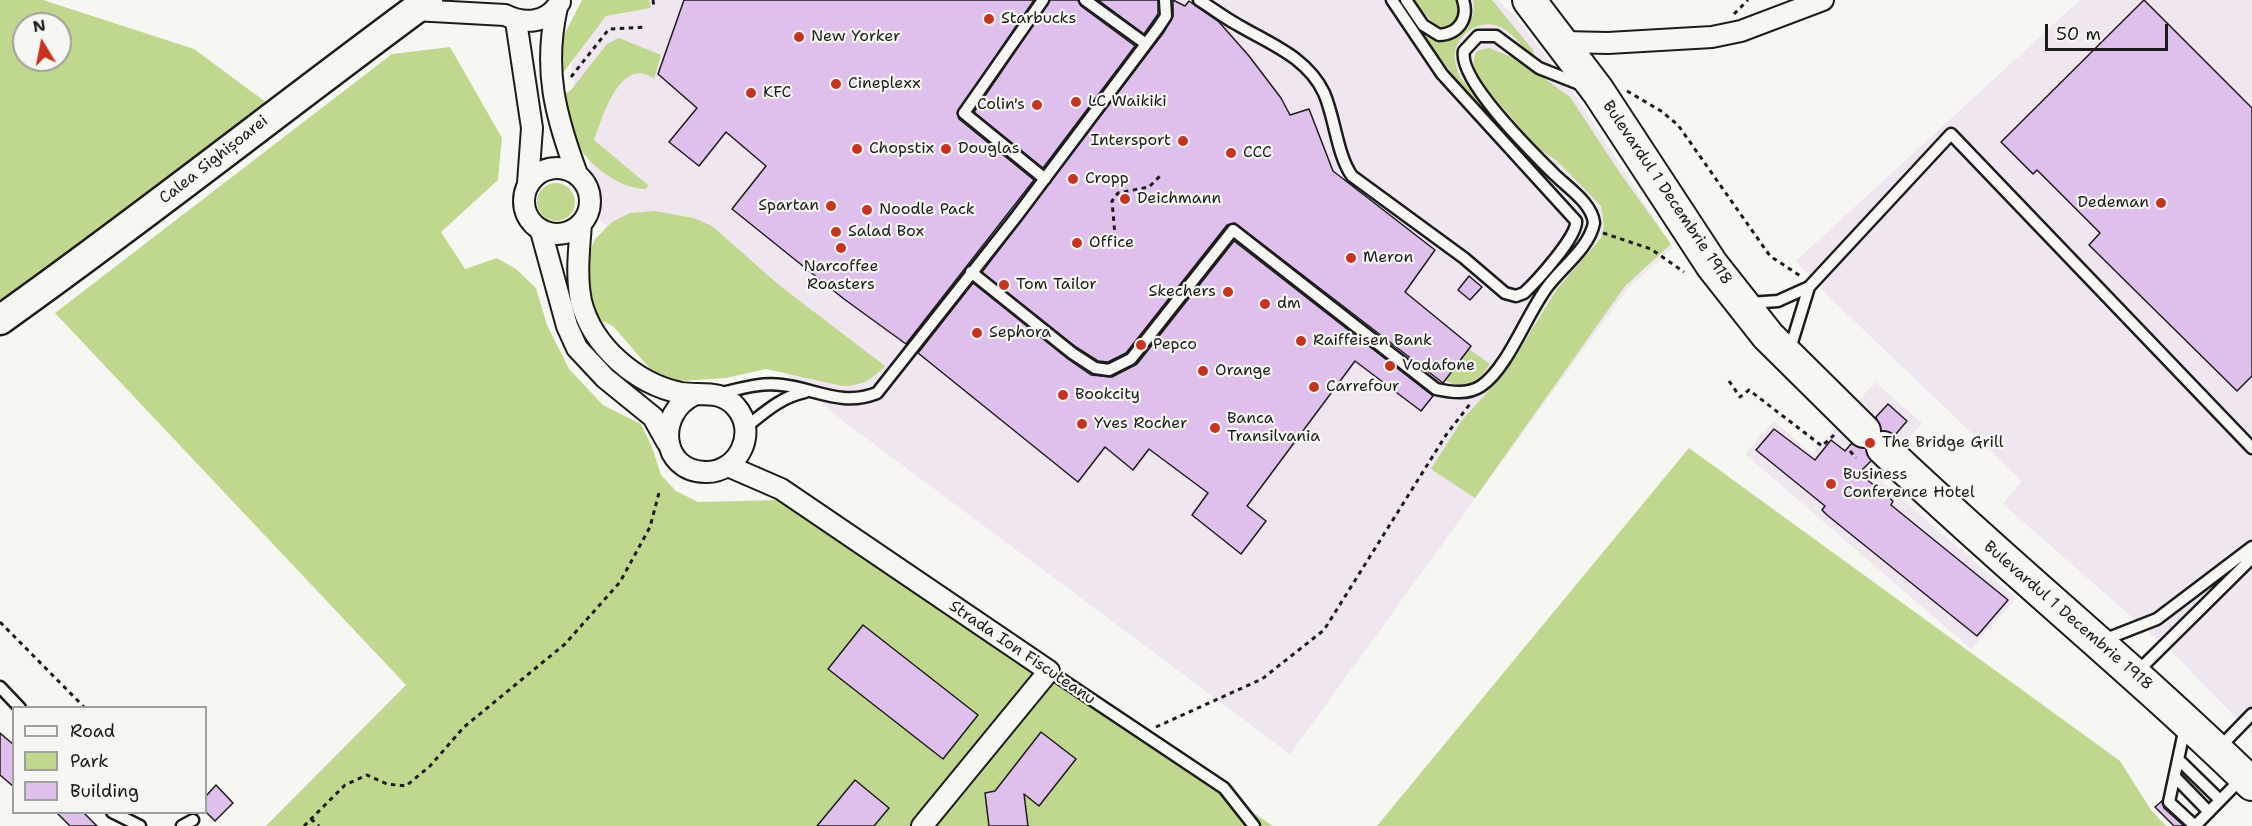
<!DOCTYPE html>
<html>
<head>
<meta charset="utf-8">
<style>
	body { margin:0 }
	#map { position:relative; width:2252px; height:826px; overflow:hidden; background:#f6f6f2; font-family:"Shantell Sans",sans-serif }
	canvas { display:block }
	.legend { position:absolute; left:12px; top:706px; width:195px; height:108px; box-sizing:border-box; background:#f6f6f2; border:2px solid #9f9f9c; margin:0; padding:8px 10px; list-style:none; font-size:18px; color:#1c1c1c }
	.legend li { display:flex; align-items:center; gap:12px; height:30px }
	.legend b { width:30px; border:2px solid #9f9f9c }
	.north { position:absolute; left:12px; top:12px; width:60px; height:60px; box-sizing:border-box; background:#f6f6f2; border:2px solid #9f9f9c; border-radius:50%; rotate:350deg; font-size:16px; font-weight:700; line-height:24px; text-align:center; color:#1c1c1c }
	.north::after { content:''; display:block; margin:auto; width:21px; height:27px; background:#c8321e; clip-path:polygon(50% 0,100% 100%,50% 72%,0 100%) }
	.scale { position:absolute; left:2045px; top:24px; width:123px; height:27px; box-sizing:border-box; border:3px solid #1c1c1c; border-top:0; padding-left:8px; font-size:18px; line-height:21px; white-space:nowrap; color:#1c1c1c; -webkit-text-stroke:4px #f6f6f2; paint-order:stroke }
</style>
</head>
<body>
<div id="map">
<canvas width="2252" height="826"></canvas>
<ul class="legend">
<li><b style="height:8px;background:#f6f6f2"></b>Road</li>
<li><b style="height:16px;background:#c0d88e"></b>Park</li>
<li><b style="height:16px;background:#dfbfec"></b>Building</li>
</ul>
<div class="north">N</div>
<div class="scale">50 m</div>
</div>
<script>
const c = document.querySelector('canvas').getContext('2d');
c.lineJoin = 'round';
function fillPath(path, color) { c.fillStyle = color; c.fill(path, 'evenodd'); }
function stroke(path, color, width, dash) { c.strokeStyle = color; c.lineWidth = width; c.lineCap = dash ? 'butt' : 'round'; c.setLineDash(dash || []); c.stroke(path); }
function write(font, color, halo, rows, align = 'center') {
  c.font = font + ' "Shantell Sans",sans-serif'; c.lineWidth = 4.5; c.setLineDash([]); c.textBaseline = 'middle'; c.strokeStyle = halo; c.fillStyle = color; for (const [text, x, y, turn = 0] of rows) {
    c.save(); c.translate(x, y); c.rotate((+turn || 0) * Math.PI / 180); c.textAlign = isNaN(turn) ? turn : align; if (halo) c.strokeText(text, 0, 0); c.fillText(text, 0, 0); c.restore();
  }
}
fillPath(new Path2D(`
	M600,0H1497L1515,16L1575,95L1673,248L1628,288L1290,754L842,420L600,221L571,66Z
	M2080,0H2252V734L2174,654L2003,504L2022,481L1823,291L1796,261Z
	M1875,382L1922,423L1876,476L2016,598L1971,649L1745,454L1774,421L1812,454Z`), '#efe6f0');
fillPath(new Path2D(`
	M0,0H43L194,49L271,106L0,303ZM24,24H60V60H24Z
	M582,0H649L651,8L606,16L563,73L561,41Z
	M1413,0H1457L1459,15L1447,29H1438Z
	M1473,0H1492L1533,50L1534,56H1529C1522,45 1511,31 1498,26C1480,19 1457,34 1455,53C1454,61 1457,69 1460,77L1533,160L1532,163L1456,79L1418,29L1439,40C1460,38 1478,22 1473,0Z
	M619,38L661,55L654,79C620,54 602,119 594,140L649,186L645,189C617,188 583,162 573,135C568,123 567,108 565,94L571,90L607,44Z
	M450,47L502,138L498,180L441,232L465,269L497,258L516,269L536,288L547,325L569,369L603,405L641,424L652,447L661,475L676,491L698,502L781,500L1273,826H266L406,685L55,313L392,54Z
	M1489,48L1519,60L1570,97L1620,173L1671,244L1625,286L1475,498L1431,469L1462,420L1505,373L1557,289L1601,238L1604,225L1601,206L1557,161L1538,148L1478,79C1474,69 1471,61 1477,51Z
	M537 202a19 19 0 1 1 38 0a19 19 0 1 1-38 0Z
	M655,211L694,218L712,226L779,285L885,366C871,380 862,386 842,386L766,369L726,378L681,381L652,371L613,326L600,320L594,312L586,262L595,239L612,222L630,213Z
	M1469,349L1490,364C1478,381 1465,393 1445,380Z
	M1689,448L2120,761L2151,810L2166,826H1377Z`), '#c0d88e');
const building = new Path2D(`
	M684,0H1034L957,113L959,119L1034,180L906,344L844,299L732,209L766,166L726,132L699,166L669,142L697,108L658,74Z
	M1050,0H1078L1081,6L1135,46L1043,168L974,112Z
	M1098,0H1158V14L1144,34Z
	M1173,0L1185,6L1189,1L1219,22L1249,56L1281,98L1290,115L1309,109L1333,171L1435,250L1405,292L1471,346L1443,383L1235,223L1227,225L1126,353L1108,362L1098,361L1076,347L982,272L1164,32L1173,16Z
	M2144,0L2252,108V376L2237,391L2089,245L2100,233L2037,170L2033,174L2001,142Z
	M1234,241L1433,396L1421,411L1355,361L1247,506L1266,521L1241,554L1192,515L1208,493L1149,449L1133,470L1105,447L1078,482L918,353L973,283L1068,359L1091,375L1112,377L1137,364Z
	M1469,276L1482,287L1470,300L1458,290Z
	M1888,404L1907,421L1895,435L1881,431L1876,417Z
	M1774,429L1815,460L1831,440L1845,451L1851,444L1866,448L1871,461L1859,473L1893,501L1891,505L2008,600L1977,636L1827,515L1822,510L1825,506L1756,450Z
	M863,625L978,715L943,759L828,669Z
	M1041,732L1076,759L1039,806L1024,794L1028,826H989L985,793L995,791Z
	M0,733L14,745V787L0,775Z
	M855,780L889,808L874,826H817Z
	M216,785L233,803L215,821L206,812V796Z
	M2162,801L2164,808L2184,826H2174L2155,807Z
	M57,813H84L97,826H70Z`);
fillPath(building, '#dfbfec');
stroke(building, '#1c1c1c', 1.5);
const lane = new Path2D(`
	M1043,0L964,113L1045,179
	M1085,0L1146,44
	M1199,0C1212,8 1225,18 1238,25C1270,44 1307,57 1324,93C1335,118 1337,155 1352,176L1464,258L1505,293L1516,296L1524,293C1536,282 1578,236 1576,221L1442,74L1392,0
	M1406,0L1423,25L1439,35C1459,34 1469,18 1463,0
	M971,272L1072,353L1095,368L1109,370L1131,359L1233,230L1436,389C1450,392 1468,395 1481,386C1508,368 1527,313 1548,286C1563,266 1589,248 1594,223C1592,203 1567,187 1554,174C1532,152 1458,80 1464,51L1478,36H1496L1539,68L1582,85
	M1749,303L1778,301L1809,287
	M1789,352L1809,287L1951,134L2252,448
	M718,394C739,389 760,382 782,385C816,389 842,407 877,393L1016,217L1158,28L1166,16L1165,0
	M746,427C765,412 781,397 805,392
	M2101,641L2157,619L2252,547
	M1049,671L1224,788L1254,826
	M2137,672L2252,558
	M0,687L20,708
	M2185,727L2169,802L2195,826
	M2219,748L2252,714
	M2178,759L2220,800
	M2175,777L2209,812
	M112,812L140,826
	M182,826L193,820
	M2195,826L2243,777`);
const street = new Path2D(`
	M557,7C543,69 555,115 577,174
	M414,10L505,15
	M505,15C525,25 548,23 560,2
	M516,21L532,128L528,183
	M1563,42L1608,43L1712,37L1741,31L1823,0
	M524 201a33 33 0 1 1 66 0a33 33 0 1 1-66 0Z
	M581,224C579,250 576,276 581,301C592,346 636,384 681,393C700,396 721,389 736,407C758,432 739,473 705,472C660,471 656,413 694,395
	M541,231L567,326L577,348L605,378L653,417L667,442
	M728,466L781,489L1049,671L922,826`);
const secondary = new Path2D(`
	M0,320C145,217 284,106 428,0`);
const primary = new Path2D(`
	M1529,0L1598,91L1712,265L1768,336L1864,431
	M1883,448C2003,563 2133,668 2252,784`);
stroke(lane, '#1c1c1c', 15);
stroke(street, '#1c1c1c', 24);
stroke(secondary, '#1c1c1c', 33);
stroke(primary, '#1c1c1c', 36);
stroke(new Path2D(`
	M653,0L654,7
	M1734,14L1748,0
	M571,77L609,29L646,27
	M1627,91L1661,111L1678,125L1770,256L1802,277
	M1603,233L1651,249L1684,272
	M1107,245L1115,235L1112,201L1118,193L1149,187L1160,176
	M1729,381L1740,397L1749,390L1822,446L1834,435
	M1850,451L1856,458
	M0,622L85,708
	M1156,727L1262,679L1324,630L1446,435L1470,404
	M311,819L319,826
	M304,826L345,785L367,775L387,784L406,786L430,766L464,727L565,644L620,582L650,527L660,489`), '#1c1c1c', 3, [4.5, 4.5]);
stroke(lane, '#f6f6f2', 10);
stroke(street, '#f6f6f2', 20);
stroke(secondary, '#f6f6f2', 28);
stroke(primary, '#f6f6f2', 32);
for (const [x, y, r, color] of [
	[989,19,6,"#c8321e"],
	[799,37,6,"#c8321e"],
	[836,84,6,"#c8321e"],
	[751,93,6,"#c8321e"],
	[1076,102,6,"#c8321e"],
	[1037,105,6,"#c8321e"],
	[1183,141,6,"#c8321e"],
	[857,149,6,"#c8321e"],
	[946,149,6,"#c8321e"],
	[1231,153,6,"#c8321e"],
	[1073,179,6,"#c8321e"],
	[1125,199,6,"#c8321e"],
	[2161,203,6,"#c8321e"],
	[831,206,6,"#c8321e"],
	[867,210,6,"#c8321e"],
	[836,232,6,"#c8321e"],
	[1077,243,6,"#c8321e"],
	[841,248,6,"#c8321e"],
	[1351,258,6,"#c8321e"],
	[1004,285,6,"#c8321e"],
	[1228,292,6,"#c8321e"],
	[1265,304,6,"#c8321e"],
	[977,333,6,"#c8321e"],
	[1301,341,6,"#c8321e"],
	[1141,345,6,"#c8321e"],
	[1390,366,6,"#c8321e"],
	[1203,371,6,"#c8321e"],
	[1314,387,6,"#c8321e"],
	[1063,395,6,"#c8321e"],
	[1082,424,6,"#c8321e"],
	[1215,428,6,"#c8321e"],
	[1870,443,6,"#c8321e"],
	[1831,484,6,"#c8321e"]
]) { const dot = new Path2D(); dot.arc(x, y, r, 0, 2 * Math.PI); c.fillStyle = color; c.fill(dot); stroke(dot, '#f6f6f2', 2); }
write('16px', '#1c1c1c', '#f6f6f2', [
	["Starbucks",1001,19],
	["New Yorker",811,37],
	["Cineplexx",848,84],
	["KFC",763,93],
	["LC Waikiki",1088,102],
	["Colin's",1025,105,"right"],
	["Intersport",1171,141,"right"],
	["Chopstix",869,149],
	["Douglas",958,149],
	["CCC",1243,153],
	["Cropp",1085,179],
	["Deichmann",1137,199],
	["Dedeman",2149,203,"right"],
	["Spartan",819,206,"right"],
	["Noodle Pack",879,210],
	["Salad Box",848,232],
	["Office",1089,243],
	["Meron",1363,258],
	["Narcoffee",841,267,"center"],
	["Roasters",841,285,"center"],
	["Tom Tailor",1016,285],
	["Skechers",1216,292,"right"],
	["dm",1277,304],
	["Sephora",989,333],
	["Raiffeisen Bank",1313,341],
	["Pepco",1153,345],
	["Vodafone",1402,366],
	["Orange",1215,371],
	["Carrefour",1326,387],
	["Bookcity",1075,395],
	["Banca",1227,419],
	["Transilvania",1227,437],
	["Yves Rocher",1094,424],
	["The Bridge Grill",1882,443],
	["Business",1843,475],
	["Conference Hotel",1843,493]
], 'left');
write('16px', '#1c1c1c', '#f6f6f2', [
	["Calea Sighișoarei",214,160,-38],
	["Bulevardul 1 Decembrie 1918",1667,193,56],
	["Bulevardul 1 Decembrie 1918",2068,616,41],
	["Strada Ion Fiscuteanu",1022,653,34]
]);
</script>
</body>
</html>
